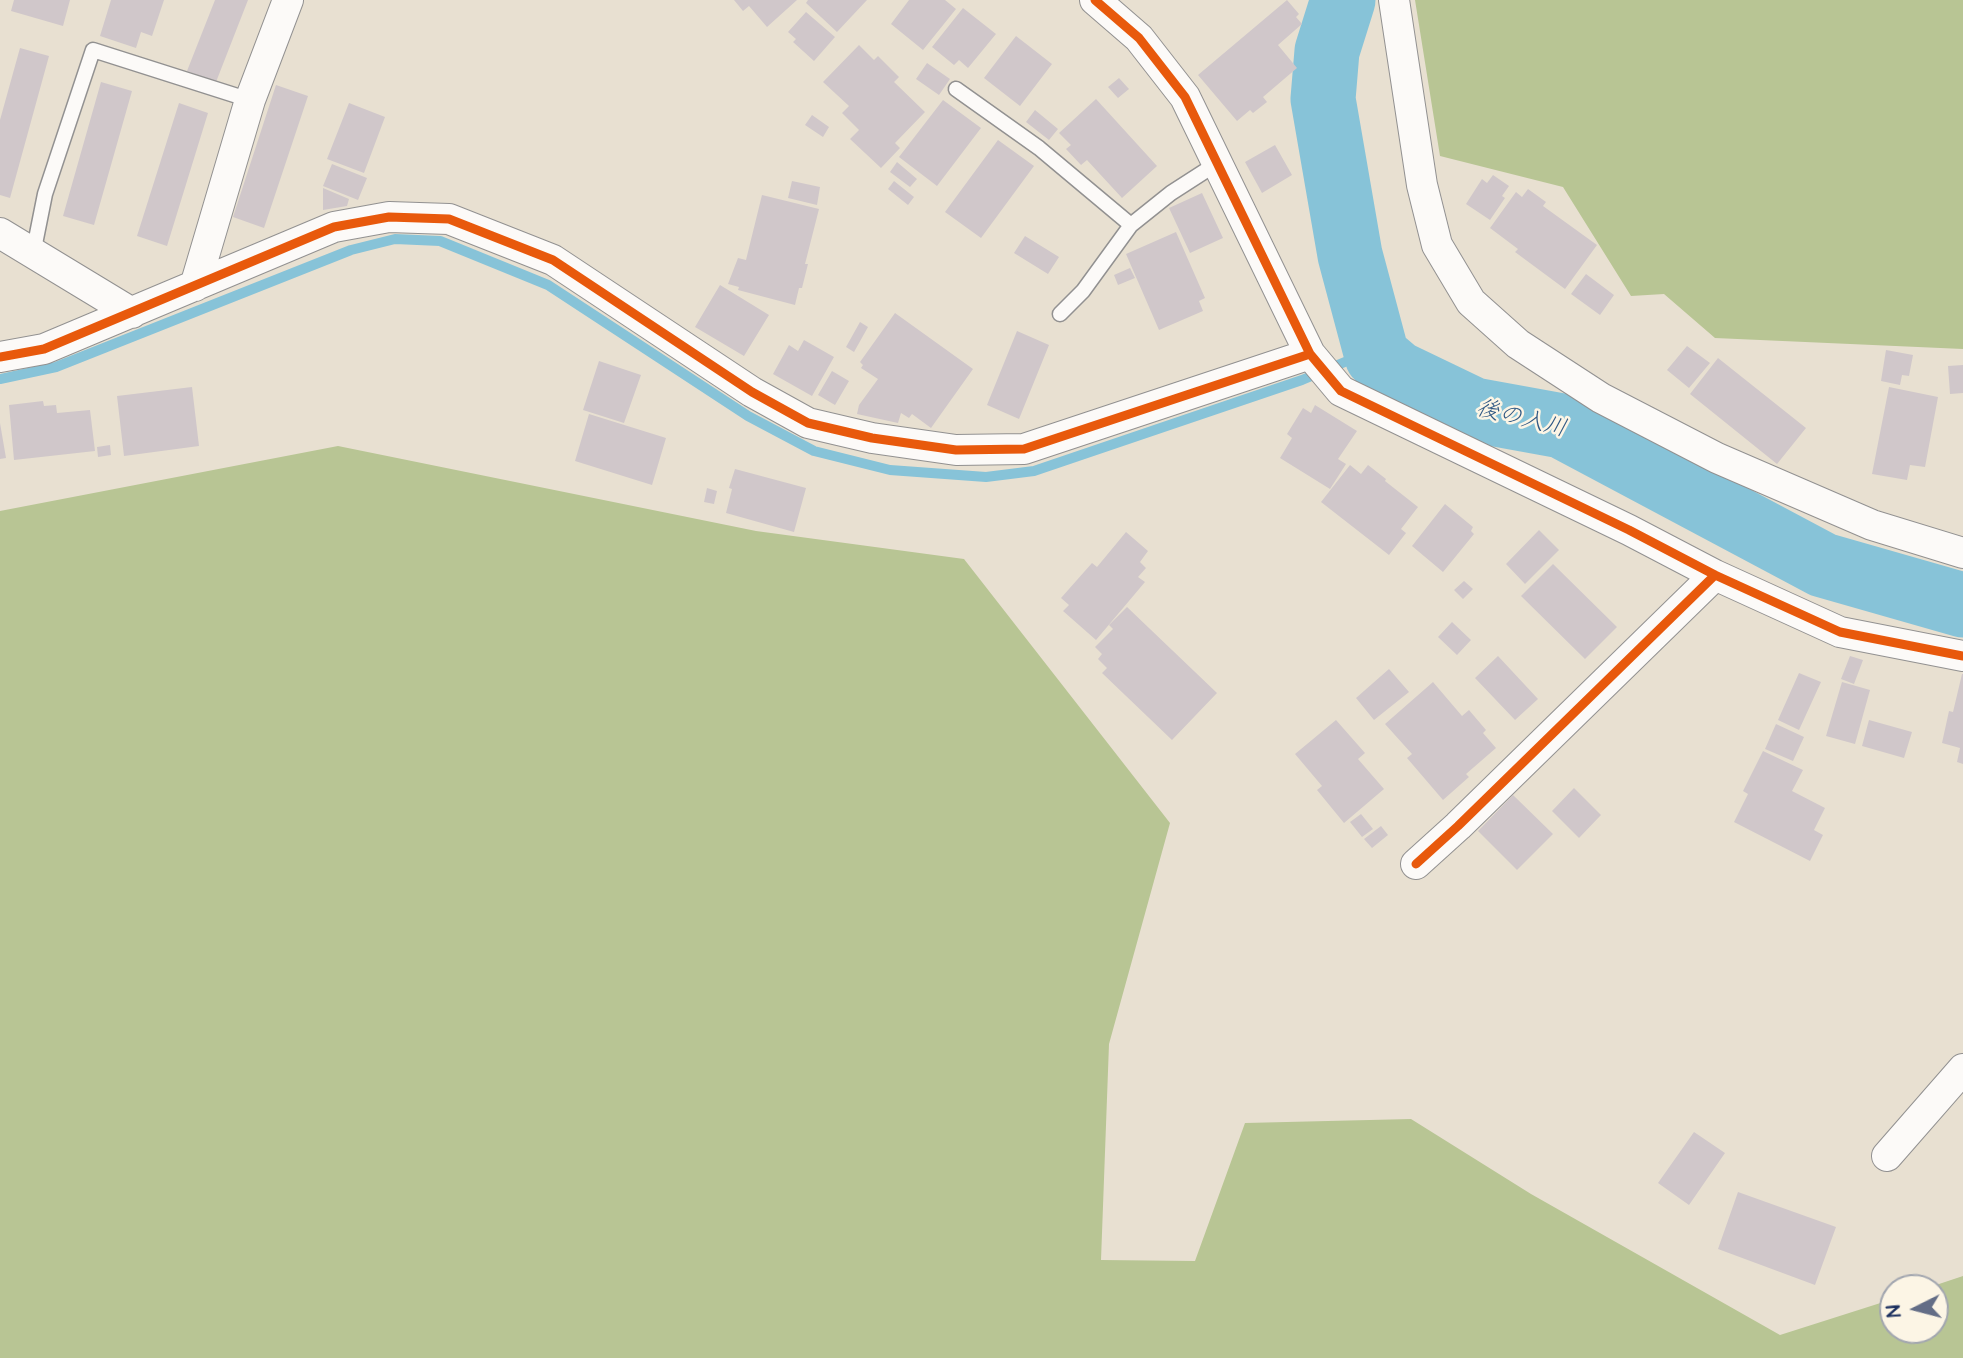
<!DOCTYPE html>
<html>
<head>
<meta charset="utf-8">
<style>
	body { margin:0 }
	#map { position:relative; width:1963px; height:1358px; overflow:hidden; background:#e8e0d1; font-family:"Architects Daughter",sans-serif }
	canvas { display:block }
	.north { position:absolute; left:1879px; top:1274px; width:70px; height:70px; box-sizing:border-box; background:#fcf5e5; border:2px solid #a2a6af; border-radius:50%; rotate:264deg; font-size:19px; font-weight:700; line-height:28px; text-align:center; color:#1b2f5e }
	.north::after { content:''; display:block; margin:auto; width:24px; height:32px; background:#636d86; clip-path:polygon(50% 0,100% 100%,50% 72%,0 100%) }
</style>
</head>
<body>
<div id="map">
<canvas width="1963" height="1358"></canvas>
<div class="north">N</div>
</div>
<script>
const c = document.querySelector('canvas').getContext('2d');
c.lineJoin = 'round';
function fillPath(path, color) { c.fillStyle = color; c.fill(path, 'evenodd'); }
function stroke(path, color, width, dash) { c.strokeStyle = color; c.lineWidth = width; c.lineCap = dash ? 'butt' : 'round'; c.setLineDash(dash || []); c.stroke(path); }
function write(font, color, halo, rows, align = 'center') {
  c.font = font + ' "Architects Daughter","Klee One",sans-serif'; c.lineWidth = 5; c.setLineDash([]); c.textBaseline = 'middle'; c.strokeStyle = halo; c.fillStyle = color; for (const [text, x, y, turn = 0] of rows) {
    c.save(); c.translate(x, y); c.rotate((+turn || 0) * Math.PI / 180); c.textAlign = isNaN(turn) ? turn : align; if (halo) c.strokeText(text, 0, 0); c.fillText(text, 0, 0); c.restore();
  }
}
fillPath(new Path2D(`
	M1415,0H1963V349L1715,338L1664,294L1631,296L1563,187L1440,156Z
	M338,446L756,531L964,559L1170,823L1109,1044L1101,1260L1195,1261L1245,1123L1411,1119L1531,1194L1780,1335L1893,1299V1330H1935V1288H1927L1963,1276V1358H0V511Z`), '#b8c594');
stroke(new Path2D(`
	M0,379L56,367L351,250L395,239L440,241L548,285L748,416L814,451L890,470L986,477L1034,471L1302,380L1359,356H1377`), '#87c3d8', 10);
stroke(new Path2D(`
	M1343,0L1327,51L1323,99L1350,255L1377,356L1397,373L1474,410L1562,426L1823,565L1963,605`), '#87c3d8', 65);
fillPath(new Path2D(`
	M14,0H70L63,26L11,11Z
	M111,0H164L152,36L141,32L136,48L100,36Z
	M215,0H248L216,82L187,71Z
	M734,0H797L767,27L749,6L743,11Z
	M808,0H867L837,32L806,3Z
	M909,0H945L956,9L923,50L891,24Z
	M1287,0L1299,14L1296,17L1302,24L1278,45L1297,68L1263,97L1267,102L1253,113L1250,110L1237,121L1198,75Z
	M963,8L996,34L968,68L959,60L954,65L932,47Z
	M806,12L835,37L814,61L793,42L796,39L788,32Z
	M1016,36L1052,64L1020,106L984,78Z
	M859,45L874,60L878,56L899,77L894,82L925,112L895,143L900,148L881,168L850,139L859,130L842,113L849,106L823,82Z
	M20,48L49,56L10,198L0,195V120Z
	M927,63L950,79L939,95L916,79Z
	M1119,78L1129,89L1118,98L1108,87Z
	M101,82L132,91L94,225L63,216Z
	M276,85L308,96L264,228L233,217Z
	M1096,99L1157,166L1122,198L1087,160L1081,165L1066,149L1071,145L1059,133Z
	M943,100L981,128L937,186L899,157Z
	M179,103L208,113L167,246L137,236Z
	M349,103L385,117L364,173L327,159Z
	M1035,110L1058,129L1049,140L1026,122Z
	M812,115L829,127L823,137L805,125Z
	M998,140L1034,166L981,238L945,212Z
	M1275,145L1292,175L1262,193L1245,162Z
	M897,162L917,179L910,187L890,172Z
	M332,164L367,178L358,200L323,186Z
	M1493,175L1509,186L1502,196L1505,198L1490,220L1466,204L1482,179L1487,183Z
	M792,181L820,187L817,205L788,198Z
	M894,181L914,197L908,205L888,189Z
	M323,188L349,199L347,206L323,210Z
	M1528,189L1546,202L1543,206L1597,245L1565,289L1515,252L1518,249L1490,228L1516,192L1522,197Z
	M1202,193L1223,238L1190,253L1169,208Z
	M762,195L819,209L805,264H808L802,288H799L795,305L738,290L739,287L728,284L738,258L746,260Z
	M1176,232L1205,298L1199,301L1203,311L1159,330L1126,254Z
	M1025,236L1059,257L1048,274L1014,253Z
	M1130,268L1135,278L1118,285L1114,275Z
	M1586,274L1614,295L1600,315L1571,294Z
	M720,285L769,315L744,356L695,327Z
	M895,313L973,369L931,428L912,414L909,418L901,413L898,423L857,414L859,405L878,379L861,368L863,365L860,362Z
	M860,322L868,327L854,352L846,347Z
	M1017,331L1049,345L1019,419L987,405Z
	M804,340L834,357L812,396L773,374L789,345L798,351Z
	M1687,346L1710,363L1689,388L1667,370Z
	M1886,350L1913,355L1909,376L1902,375L1900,385L1881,381Z
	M1718,358L1806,428L1777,464L1690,394Z
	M599,361L641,375L624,423L583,410Z
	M1963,365V393L1950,394L1948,366Z
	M832,371L849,381L835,405L818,395Z
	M192,387L199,446L124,456L117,396Z
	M1889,387L1938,397L1925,467L1910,465L1907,480L1872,474Z
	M43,401L44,406L56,405L57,413L90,410L95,451L14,460L9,405Z
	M1315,405L1357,431L1338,459L1346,464L1330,489L1280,458L1292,438L1287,434L1303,408L1311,413Z
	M589,414L666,438L652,485L575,461Z
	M0,423L6,458L0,459Z
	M110,445L111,455L98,457L97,447Z
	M1350,465L1361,474L1368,465L1386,479L1385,481L1418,507L1401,529L1406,533L1389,555L1321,502Z
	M735,469L806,488L794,532L726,513L732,489L729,488Z
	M707,488L717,491L714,504L704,502Z
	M1445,504L1473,527L1471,531L1474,534L1443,572L1412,546Z
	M1539,530L1559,550L1525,584L1506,564Z
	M1126,532L1148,551L1140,562L1146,568L1138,577L1145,582L1096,640L1063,611L1069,605L1061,598L1092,563L1097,567Z
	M1553,564L1617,627L1585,659L1521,596Z
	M1464,581L1473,589L1463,599L1454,590Z
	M1127,607L1217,693L1172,740L1102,673L1107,668L1098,659L1102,654L1095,647L1113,629L1109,625Z
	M1452,622L1471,640L1457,655L1438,637Z
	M1498,656L1538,699L1515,720L1475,678Z
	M1850,656L1863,660L1854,684L1841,679Z
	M1389,669L1409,692L1374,720L1356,698Z
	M1799,673L1821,682L1799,730L1778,720Z
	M1962,674H1963V764L1957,762L1960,748L1942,743L1949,711L1953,712Z
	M1433,682L1462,716L1469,710L1486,730L1483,733L1496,748L1466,774L1469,777L1443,800L1407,758L1412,754L1385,724Z
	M1842,682L1870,690L1855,744L1826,736Z
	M1336,720L1365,753L1358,759L1384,789L1344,823L1317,790L1322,786L1295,754Z
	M1869,720L1912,732L1904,758L1862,746Z
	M1776,724L1804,737L1793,761L1765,749Z
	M1763,751L1803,770L1792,791L1825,808L1814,830L1823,835L1810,861L1734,822L1748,794L1743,791Z
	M1574,788L1601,815L1579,838L1552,811Z
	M1513,795L1553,834L1517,870L1478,831Z
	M1361,814L1373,829L1362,837L1350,822Z
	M1381,826L1388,835L1372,848L1364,839Z
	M1694,1132L1725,1153L1689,1205L1658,1183Z
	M1738,1192L1836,1227L1815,1285L1718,1249Z`), '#d0c7ca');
const service = new Path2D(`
	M956,89L1039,148L1131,225
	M33,254L45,194L93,50L250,100
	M1060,314L1083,291L1131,225L1171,193L1216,164`);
const minor = new Path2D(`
	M1095,0L1139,38L1185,97L1310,354L1341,391L1629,530L1715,575L1840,632L1963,656
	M1394,0L1422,185L1437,245L1471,302L1518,344L1601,398L1717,458L1872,525L1963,553
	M0,233L132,313
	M195,286L250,100L288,0
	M0,357L44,349L334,227L389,217L449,219L553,260L752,392L808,423L872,438L956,450L1024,449L1310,354
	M1416,864L1458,826L1715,575
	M1887,1156L1963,1069`);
stroke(service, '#929191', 17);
stroke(minor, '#929191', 32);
stroke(service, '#fcfaf8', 14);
stroke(minor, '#fcfaf8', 30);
stroke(new Path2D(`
	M1095,0L1139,38L1185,97L1310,354L1341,391L1629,530L1715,575L1840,632L1963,656
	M0,357L44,349L334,227L389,217L449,219L553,260L752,392L808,423L872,438L956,450L1024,449L1310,354
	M1416,864L1458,826L1715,575`), '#e8590c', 9);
write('italic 23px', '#2f5884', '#fcf5e5', [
	["後の入川",1521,420,14]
]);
</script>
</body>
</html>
